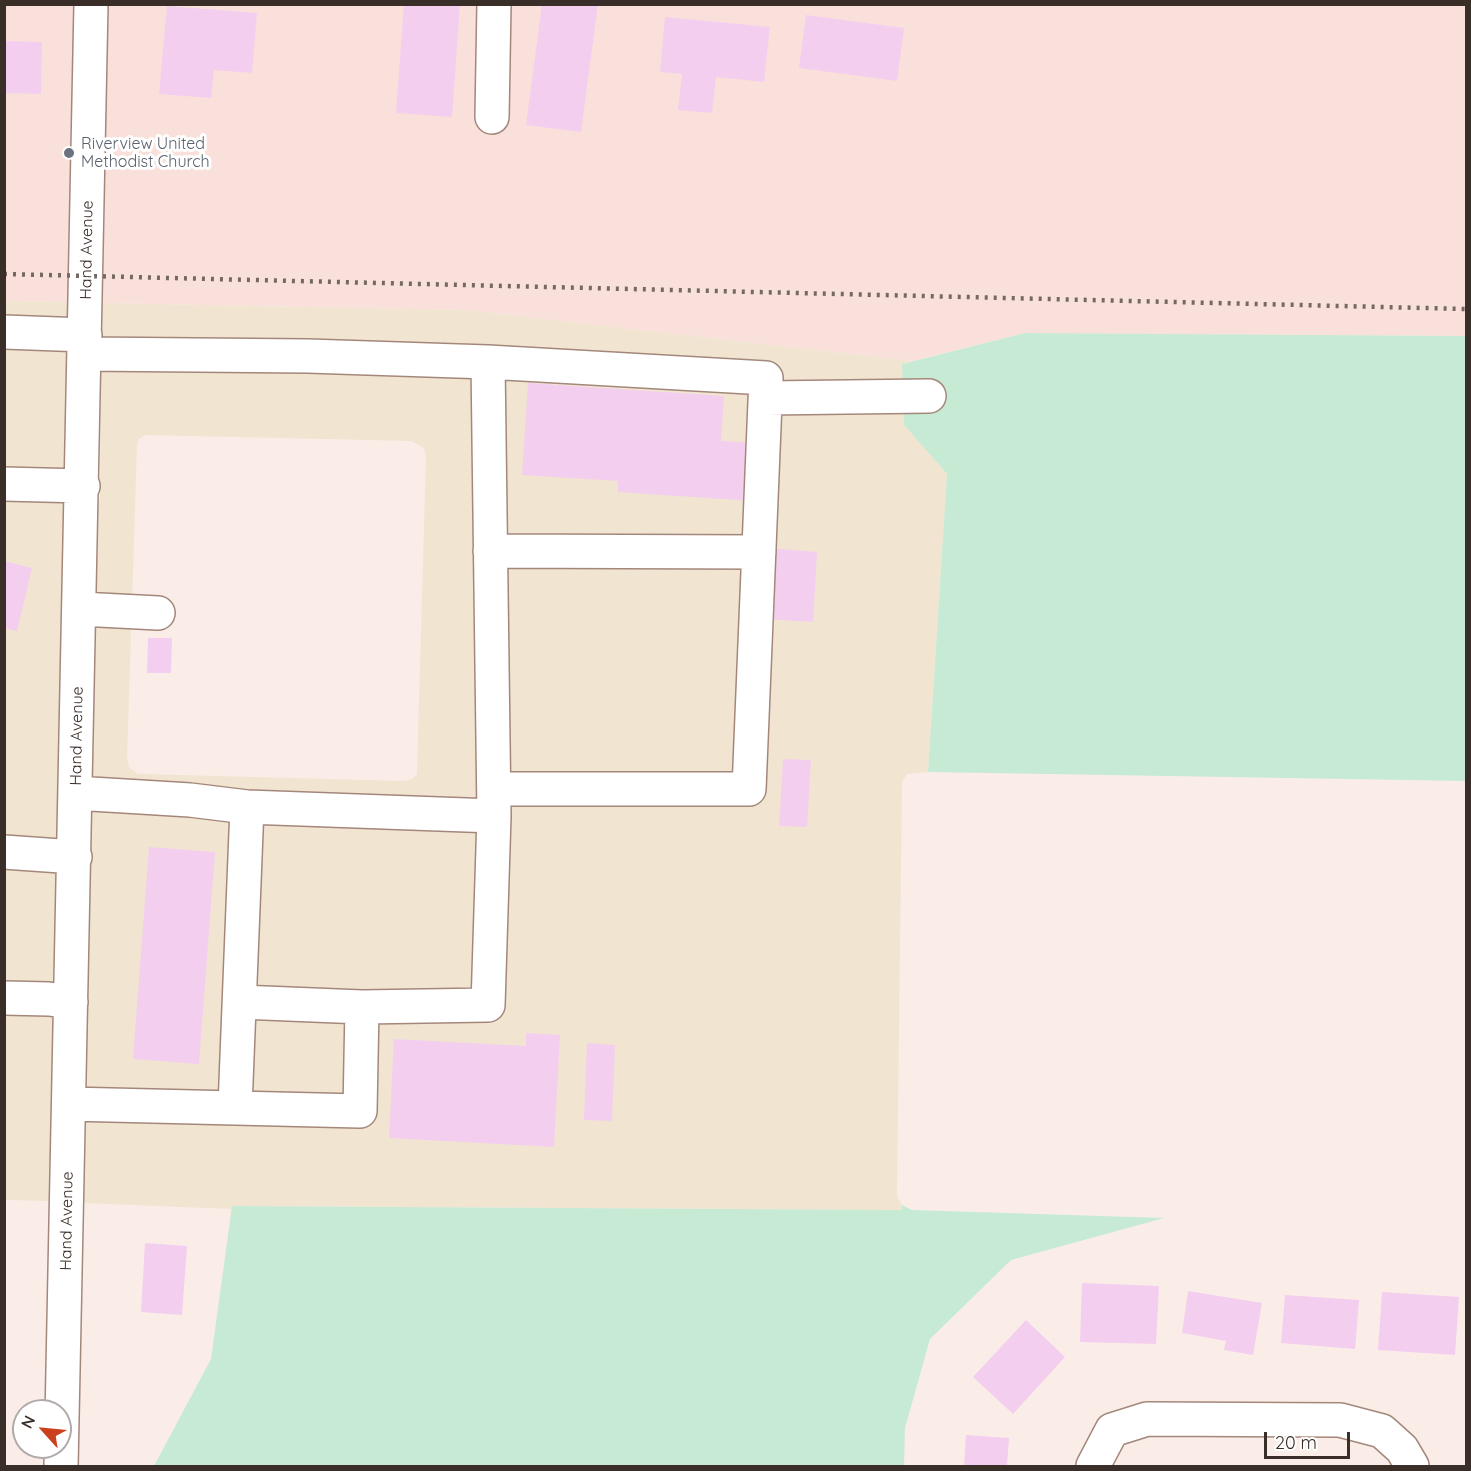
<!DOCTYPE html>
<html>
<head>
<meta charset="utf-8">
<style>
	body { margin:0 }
	#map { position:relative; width:1471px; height:1471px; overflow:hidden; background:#faede8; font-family:Quicksand,sans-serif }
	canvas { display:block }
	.frame { position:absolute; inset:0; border:6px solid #3a2e29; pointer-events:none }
	.north { position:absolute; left:12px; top:1399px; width:60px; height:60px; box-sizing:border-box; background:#fff; border:2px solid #b0aba9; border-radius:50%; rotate:297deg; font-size:16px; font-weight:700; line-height:24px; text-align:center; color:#3a2e29 }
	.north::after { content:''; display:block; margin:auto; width:21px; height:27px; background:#cb411e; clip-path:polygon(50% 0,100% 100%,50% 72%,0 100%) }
	.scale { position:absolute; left:1264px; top:1432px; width:86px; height:27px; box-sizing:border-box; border:3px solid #3a2e29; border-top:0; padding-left:8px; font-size:18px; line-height:21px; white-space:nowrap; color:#3a2e29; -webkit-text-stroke:4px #fff; paint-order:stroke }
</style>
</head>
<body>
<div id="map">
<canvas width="1471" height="1471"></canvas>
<div class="frame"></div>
<div class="north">N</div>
<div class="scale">20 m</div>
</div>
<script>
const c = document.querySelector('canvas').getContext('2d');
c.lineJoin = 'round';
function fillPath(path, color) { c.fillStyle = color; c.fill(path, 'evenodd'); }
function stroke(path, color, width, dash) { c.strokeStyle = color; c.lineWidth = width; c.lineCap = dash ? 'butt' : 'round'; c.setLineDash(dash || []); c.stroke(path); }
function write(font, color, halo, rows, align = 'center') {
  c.font = font + ' Quicksand,sans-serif'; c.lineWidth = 6; c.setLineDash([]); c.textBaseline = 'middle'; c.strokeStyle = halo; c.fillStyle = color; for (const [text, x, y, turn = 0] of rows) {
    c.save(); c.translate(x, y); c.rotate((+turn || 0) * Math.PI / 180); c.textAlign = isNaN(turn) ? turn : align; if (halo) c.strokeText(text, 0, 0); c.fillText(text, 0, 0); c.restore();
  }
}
fillPath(new Path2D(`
	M5,5H75L69,302L5,301Z
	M107,5H1466V336L1025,333L912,361L465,310L101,303Z`), '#fae0da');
fillPath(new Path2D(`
	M5,301L69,302L67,471L5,469Z
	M101,303L465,310L912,361L902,364L904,425L947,474L928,772L907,774L902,783L897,1196L902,1205L901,1210L232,1206L231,1209L83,1203L98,501H100ZM145,435L411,441L424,448L426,456L417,770V774L412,779L404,781L143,774H138L130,768L127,760L137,446L139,439Z
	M5,499L66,500L51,1201L5,1200Z`), '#f1e5d1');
fillPath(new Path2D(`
	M1025,333L1466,336V781L928,772L947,474L904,425L902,364Z
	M902,1205L912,1210L1164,1218L1011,1260L930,1339L905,1428L904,1466H154L211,1359L232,1206L901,1210Z`), '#c7ead5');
fillPath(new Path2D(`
	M404,4H460L452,117L396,113Z
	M542,4H598L581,132L526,125Z
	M167,6L257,13L252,73L214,70L211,98L159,94Z
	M806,15L904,28L897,81L799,68Z
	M665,17L770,27L764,82L716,77L712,113L678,110L682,74L660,72Z
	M4,41L42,42L41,94L4,93Z
	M528,383L724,396L721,441L757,443L753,501L618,492V481L522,475Z
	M770,548L817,552L813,622L765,619Z
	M4,561L32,568L17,631L4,628Z
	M148,638H172L171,673H147Z
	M783,759L811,760L807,827L779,826Z
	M149,847L215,852L199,1064L133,1059Z
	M526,1033L560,1035L554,1147L389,1138L394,1039L526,1046Z
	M587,1043L615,1045L612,1121L584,1120Z
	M145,1243L187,1246L182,1315L141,1312Z
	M1082,1283L1159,1286L1156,1344L1080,1342Z
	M1188,1291L1262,1303L1253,1355L1224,1350L1226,1341L1182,1333Z
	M1382,1292L1459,1297L1455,1355L1378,1350Z
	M1285,1295L1359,1300L1355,1349L1281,1343Z
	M1026,1320L1065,1357L1013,1414L973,1377Z
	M966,1435L1009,1438L1007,1466H964Z`), '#f4ceef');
const minor = new Path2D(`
	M492,117L494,4
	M4,332L85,335
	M488,362L766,378L749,789H494
	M766,398L929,396
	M4,484L83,486
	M490,551L759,552
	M80,609L158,613
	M75,793L190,800L247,807L494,816
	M4,852L75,857
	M4,998L49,999L71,1002
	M240,1002L362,1007
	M69,1104L360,1111L362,1007L488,1005L494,816L488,362L308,356L84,354
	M235,1107L247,807
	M61,1466L91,4
	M1093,1466L1112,1430L1147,1419L1340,1420L1382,1431L1402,1449L1412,1466`);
stroke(minor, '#a4877b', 36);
stroke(minor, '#fff', 33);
stroke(new Path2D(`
	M4,274L1466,309`), '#756863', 4.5, [3, 6]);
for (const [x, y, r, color] of [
	[69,153,6,"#6b7280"]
]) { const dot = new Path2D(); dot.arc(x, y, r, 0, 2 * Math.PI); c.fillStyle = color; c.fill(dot); stroke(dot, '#fff', 2); }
write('16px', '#5b616d', '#fff', [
	["Riverview United",81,144],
	["Methodist Church",81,162]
], 'left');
write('16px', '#3a2e29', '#fff', [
	["Hand Avenue",87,250,-89],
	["Hand Avenue",77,736,-89],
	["Hand Avenue",67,1221,-89]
]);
</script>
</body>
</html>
